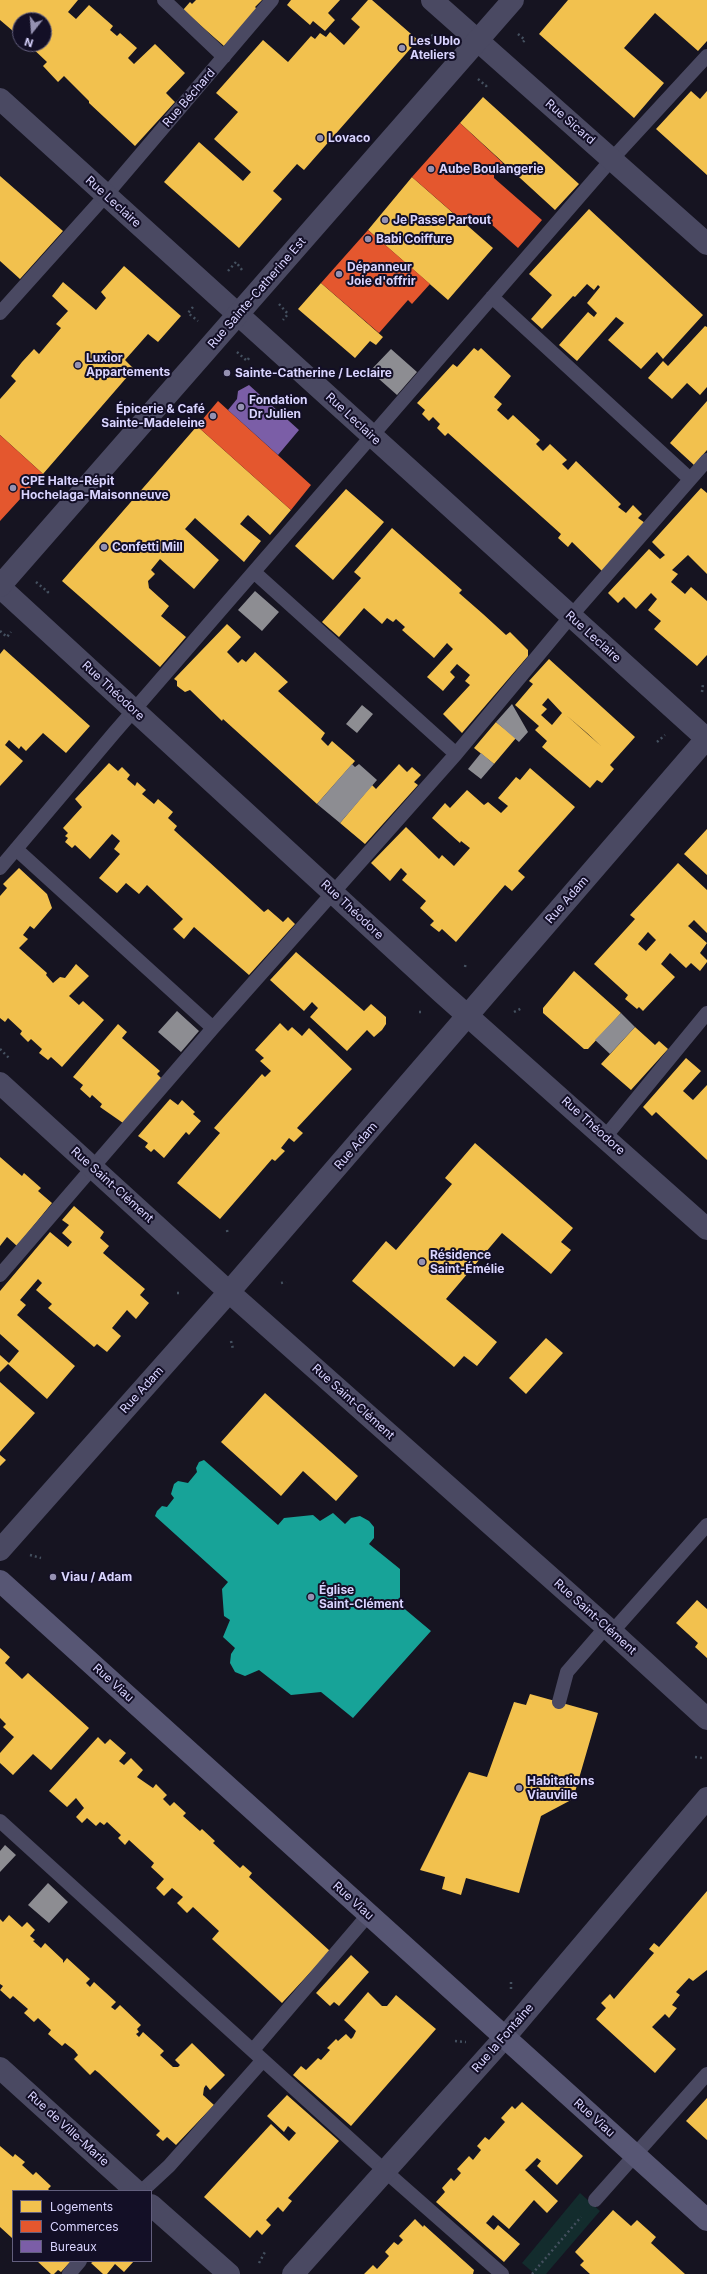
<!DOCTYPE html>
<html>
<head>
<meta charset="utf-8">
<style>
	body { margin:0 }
	#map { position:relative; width:707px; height:2274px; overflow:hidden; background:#161421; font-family:Inter,sans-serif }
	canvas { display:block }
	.legend { position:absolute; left:12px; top:2190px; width:140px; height:72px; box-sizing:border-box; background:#130f26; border:1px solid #625e7d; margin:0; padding:5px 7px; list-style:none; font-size:12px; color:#d9d4ff }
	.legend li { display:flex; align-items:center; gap:8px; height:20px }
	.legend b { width:20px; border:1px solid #625e7d }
	.north { position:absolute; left:12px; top:12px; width:40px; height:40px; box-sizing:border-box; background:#130f26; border:1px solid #625e7d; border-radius:50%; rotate:197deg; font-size:11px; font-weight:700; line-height:16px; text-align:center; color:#d9d4ff }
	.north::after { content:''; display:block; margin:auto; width:14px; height:18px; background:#9591b1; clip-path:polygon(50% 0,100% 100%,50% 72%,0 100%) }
</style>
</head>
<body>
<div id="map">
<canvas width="707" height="2274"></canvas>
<ul class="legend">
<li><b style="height:11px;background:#f2c14e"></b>Logements</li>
<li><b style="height:11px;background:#e4572e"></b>Commerces</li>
<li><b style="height:11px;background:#7b5ea7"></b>Bureaux</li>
</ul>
<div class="north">N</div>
</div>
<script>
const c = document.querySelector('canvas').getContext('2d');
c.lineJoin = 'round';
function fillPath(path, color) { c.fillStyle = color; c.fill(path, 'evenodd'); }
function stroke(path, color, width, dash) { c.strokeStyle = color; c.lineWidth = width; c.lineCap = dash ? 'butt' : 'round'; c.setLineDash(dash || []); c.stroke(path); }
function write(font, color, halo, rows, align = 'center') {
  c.font = font + ' Inter,sans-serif'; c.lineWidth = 4; c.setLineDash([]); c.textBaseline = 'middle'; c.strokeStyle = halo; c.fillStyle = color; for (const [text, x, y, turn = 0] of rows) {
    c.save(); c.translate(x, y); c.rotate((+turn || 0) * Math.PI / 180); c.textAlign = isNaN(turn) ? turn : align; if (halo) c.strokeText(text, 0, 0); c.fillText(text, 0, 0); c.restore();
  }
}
fillPath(new Path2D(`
	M580,2193L600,2211L546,2274H535L522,2263Z`), '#132c2d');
fillPath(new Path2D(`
	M0,0H78L68,12L76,19L89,5L113,26L110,30L117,36L120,33L137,48L128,58L134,64L155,44L185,73L166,93L175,102L135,146L89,103V101L64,76L58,82L43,66L47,62L28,44H44V20H20V37L0,20Z
	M196,0H262L255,7L257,9L224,46L183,10L190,2L192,4Z
	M291,0H340L328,13L335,20L325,31L313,21L310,25L287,5Z
	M368,0H372L418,40L304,170L297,164L273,191L282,199L239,248L164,182L199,142L243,181L251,172L214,139L238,112L216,93L263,40L288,62L311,36L315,39L320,33L326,37L330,32L344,45L360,27L351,19Z
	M568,0H707V41L698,51L655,13L624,48L664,83L634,118L539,34Z
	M691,91L700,99L707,91V175L656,129Z
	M483,97L579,184L555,210L460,123Z
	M0,176L63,231L20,279L0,261Z
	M412,177L493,248L448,300L368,230Z
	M589,209L703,315L663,359L657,352L641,369L608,340L624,323L616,317L577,361L559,345L588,312L594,317L597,313L587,303L600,287L598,285L594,290L587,284L575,297L573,296L542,329L531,319L552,295L529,274Z
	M124,266L181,316L158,342L148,334L125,360L134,369L43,474L0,435V399L16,381L11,376L22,362L34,349L39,354L61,328L56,324L68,311L52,296L63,282L96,310L106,298L101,292Z
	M321,283L383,337L376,345L370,341L355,358L298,309Z
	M705,326L707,327V387L700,395L687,383L672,399L648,378L663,361L668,366Z
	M474,348L478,351L481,348L511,376L494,397L502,404L497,410L508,420L513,415L540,440L536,444L543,451L550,444L567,460L562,464L568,470L576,461L621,504L618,507L626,513L633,505L642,514L638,518L645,523L602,571L572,542L568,547L558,538L561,534L448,433L445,436L437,428L440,424L433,417L429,421L422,414L425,410L417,403L453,364L457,367Z
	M707,401V450L694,465L670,443Z
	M197,426L291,510L270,535L248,515L246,517L240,524L261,541L244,562L195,518L185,529L219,560L194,589L160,559L151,570L155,574L148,581L149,588L169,606L161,616L186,637L160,667L62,581Z
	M701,488L707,493V574L688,555L672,570L678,574L671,582L685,594L691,587L707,601V655L697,666L654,629L661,621L648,610L657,599L651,593L636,609L624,597L618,603L608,593L649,549L660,559L665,555L652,542Z
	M346,489L384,522L333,580L295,546Z
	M392,528L462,590L459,593L483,614L506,635L510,632L528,650V656L462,733L443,714L470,685L465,681L470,675L457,664L450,672L455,677L443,691L427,677L453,649L447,643L434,658L402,630L405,627L396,619L393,622L387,618L382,624L364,608L339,637L322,622L361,578L354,572Z
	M227,624L241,637L227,652L238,663L242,659L246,662L255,652L288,682L278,691L325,733L321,739L328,746L332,741L355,761L317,804L223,719L222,721L190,690L185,692L177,686V681L174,679Z
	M4,649L90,726L66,753L43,733L26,751L21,746L19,749L9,740L5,745L23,761L0,786V654Z
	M549,659L635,737L610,765L614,769L602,783L597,780L590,788L542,747L547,741L535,730L539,726L515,705L533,684L529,681ZM548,698L562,713L552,725L541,715L547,709L542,705ZM566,715L587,733L601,746Z
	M496,722L516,738L494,764L474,748Z
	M109,763L118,771L122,767L130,775L127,779L135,786L137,782L146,790L142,794L154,804L158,799L173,812L168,818L177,826L174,830L264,912L268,909L283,922L288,917L295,924L249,975L194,927L184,939L173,929L183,919L147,885L139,894L126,883L117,893L99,878L120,854L114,849L120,841L112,834L90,859L75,845L72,848L65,842L68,838L65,836L68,833L63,828L82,807L75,799Z
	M399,764L407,772L412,767L421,775L414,782L418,785L365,844L340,823L372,785L376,789Z
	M530,768L575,807L518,871L525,877L512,891L505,885L456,942L442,929L439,932L430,925L434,921L420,908L426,901L402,880L407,874L401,868L390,881L371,863L406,827L439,859L442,855L454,866L470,848L461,841L460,843L432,818L445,803L450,808L467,790L484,805L488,802L501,813L508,806L498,798L516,777L520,780Z
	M707,829V875L684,854Z
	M678,863L707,890V933L694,920L688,926L707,943L700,953L707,960V962L700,971L691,963L686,968L670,953L661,964L675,977L643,1011L639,1007L637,1009L625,999L628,995L594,964L635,919L630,915ZM648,932L656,940L646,951L638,944Z
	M19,868L47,894L52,908L34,929L30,926L23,935L28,939L19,948L47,973L46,975L53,983L60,977L65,978L76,964L89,976L69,996L79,1005L83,1001L104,1020L62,1067L51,1057L48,1060L39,1053L42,1049L31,1039L28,1042L20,1034L22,1031L8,1018L5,1022L0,1018V896L7,888L3,884Z
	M296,952L364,1011L371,1004L386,1017V1024L382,1030L374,1037L367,1030L347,1051L310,1017L318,1008L312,1002L304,1011L270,980Z
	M574,971L621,1013L588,1049H584L543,1013V1008Z
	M280,1023L288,1031L292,1027L302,1036L309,1028L352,1069L297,1128L303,1133L294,1142L289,1138L281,1148L285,1151L275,1161L272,1159L220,1219L177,1183L220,1133L214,1128L262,1074L265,1077L271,1071L260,1061L264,1058L255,1050Z
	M118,1024L127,1032L122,1038L160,1071L157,1074L162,1079L123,1123L100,1107L102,1104L92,1095L90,1098L80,1089L83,1085L73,1077Z
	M635,1027L655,1045L659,1041L668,1049L631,1090L601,1064Z
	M686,1058L701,1071L683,1091L693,1100L707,1085V1160L656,1112L652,1116L643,1107Z
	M170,1099L178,1105L182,1100L195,1112L193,1114L201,1121L189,1135L186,1132L164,1158L154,1149L151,1152L145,1147L148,1143L138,1136Z
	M475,1143L573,1228L561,1242L571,1250L551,1274L502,1233L446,1299L497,1342L477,1366L464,1356L454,1367L352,1281L386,1241L396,1250L452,1184L445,1178Z
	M0,1157L22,1176L24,1173L41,1188L38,1191L52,1203L17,1246L7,1237L0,1246Z
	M74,1206L104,1232L100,1238L109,1246L103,1253L145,1289L140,1295L149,1303L136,1319L127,1310L112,1328L121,1336L107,1352L97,1344L94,1347L48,1308L52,1304L36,1290L42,1283L38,1279L20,1300L26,1305L17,1315L75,1366L47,1399L8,1364L0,1372V1355L9,1363L19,1351L0,1334V1291L50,1232L68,1247L72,1242L62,1233L69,1225L62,1220Z
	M546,1338L563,1353L526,1394L509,1378Z
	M0,1382L35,1413L0,1452Z
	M265,1393L358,1476L336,1501L303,1471L281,1496L221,1442Z
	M0,1455L6,1460L0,1466Z
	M697,1600L707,1609V1658L695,1647L698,1643L676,1623Z
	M0,1648L10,1657L5,1663L22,1679L28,1673L89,1728L51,1770L33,1754L13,1775L0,1763V1753L14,1737L3,1727L6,1724L0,1718Z
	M530,1694L598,1713L573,1799L541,1816L519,1893L466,1878L461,1895L442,1889L445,1877L420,1870L469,1772L487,1777L514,1702L526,1705Z
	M98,1737L105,1744L110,1739L126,1753L119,1761L124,1765L131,1758L143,1770L137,1777L153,1788L156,1784L167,1795L163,1799L170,1806L174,1802L186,1813L183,1816L200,1831L202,1829L215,1841L213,1843L240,1868L243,1865L252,1873L249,1877L330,1951L282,2003L212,1939L219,1931L193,1907L187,1913L177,1903L183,1897L172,1888L164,1896L156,1888L164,1879L151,1867L154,1863L129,1840L125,1845L118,1838L121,1835L107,1822L104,1825L100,1822L96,1826L87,1818L82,1823L76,1817L84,1808L76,1798L67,1807L49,1791Z
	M707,1891V1970L693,1981L689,1978L676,1992L680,1995L672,2005L677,2008L669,2018L665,2014L652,2027L676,2049L655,2073L596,2019L606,2008L601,2003L610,1994L614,1999L654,1953L649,1949L654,1943L659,1947Z
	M9,1915L22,1927L27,1922L35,1930L30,1936L35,1940L33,1941L41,1948L45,1943L63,1960V1963L67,1958L90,1979L86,1983L90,1987L94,1982L116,2002L111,2007L115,2010L120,2005L141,2025L137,2029L139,2032L136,2034L139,2037L143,2032L164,2051L160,2055L173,2067H178L180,2065L175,2060L192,2043L225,2075L210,2090L206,2085L204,2088L203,2095L214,2105L176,2145L167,2137L163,2141L156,2135L160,2131L99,2073L95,2070L90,2075L74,2059L78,2055L74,2050L65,2043L62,2046L48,2034L51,2030L38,2018L34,2022L24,2013L28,2009L13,1996L10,1999L0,1990L3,1986L0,1984V1919L3,1922Z
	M351,1955L369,1972L339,2006L334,2002L330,2006L316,1993Z
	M368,1992L382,2006H387L396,1995L436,2029L351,2126L293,2075L301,2066L306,2070L318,2058L321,2060L330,2050L327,2048L336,2039L338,2041L346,2034L351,2039L353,2037L356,2031L344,2020Z
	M287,2095L339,2141L288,2198L292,2201L283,2212L278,2207L266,2220L271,2225L262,2235L257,2230L250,2238L204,2197L271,2124L289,2141L296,2133L288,2126L284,2132L267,2116Z
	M707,2098V2140L686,2121Z
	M522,2102L583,2156L557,2185L537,2166L541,2161L537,2158L525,2170L558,2201L547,2213L534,2200L509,2229L493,2215L486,2223L494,2230L498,2225L520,2244L504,2262L436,2202L445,2192L442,2188L451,2178L454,2181L461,2173L457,2169L469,2156L473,2160L481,2150L477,2146L485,2137L489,2140L505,2122L501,2118L512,2106L515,2109Z
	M0,2146L13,2157L15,2154L25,2162L22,2165L33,2175L36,2172L51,2186L48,2189L50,2191H13L12,2238L0,2227Z
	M613,2210L631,2226L637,2220L656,2237L651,2243L685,2274H590L580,2265L584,2261L575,2252Z
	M415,2219L423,2227L424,2225L474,2270L473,2274H364L373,2265L377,2269L389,2256L385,2252L394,2242L398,2245L403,2240L399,2236Z
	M37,2261H71L61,2272L58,2270L54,2274H51Z
	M94,2261H134L124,2272L115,2264L107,2274H103L91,2263Z`), '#f2c14e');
fillPath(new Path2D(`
	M460,123L503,163L494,173V178L542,220L518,248L482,216H476L467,225L412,177Z
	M368,230L430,284L412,304L408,300L379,333L321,283Z
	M218,401L311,485L291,510L197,426Z
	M0,435L43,474L0,521Z`), '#e4572e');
fillPath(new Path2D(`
	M249,385L299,430L278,455L228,410L237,399L238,391Z`), '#7b5ea7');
fillPath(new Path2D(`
	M204,1460L278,1525L284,1518L313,1515L320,1521L333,1513L345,1524L351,1518L360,1516L369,1521L374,1527V1538L369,1544L400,1569V1605L431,1631L353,1718L321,1692L291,1695L259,1670L245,1676L235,1672L230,1663L231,1654L235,1648L223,1637L230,1620L224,1616L222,1589L228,1582L155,1516L157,1511L162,1506L167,1507L174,1498L171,1494L174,1484L178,1481L188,1483L197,1472L196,1468L199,1462Z`), '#17a398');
fillPath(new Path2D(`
	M391,349L417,372L397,395L370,371Z
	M255,591L279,612L262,631L238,610Z
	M512,704L528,732L519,742L496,722Z
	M362,705L373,714L357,733L346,724Z
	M481,753L494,764L481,779L468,769Z
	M352,764L355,767L359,764L377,780L340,823L317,804Z
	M177,1011L199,1031L181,1052L158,1032Z
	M621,1013L635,1027L610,1054L595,1040Z
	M5,1845L16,1855L0,1872V1851Z
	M48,1883L68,1902L49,1923L28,1905Z`), '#8d8d92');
stroke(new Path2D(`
	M518,34L525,40L521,44
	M433,35L430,37L439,46
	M478,79L486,86L488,84
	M228,271L236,262L242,270
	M279,304L288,314L283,320
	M193,307L188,313L198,321
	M237,352L247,361L249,358
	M36,582L48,592L46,594
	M0,631L7,637L11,632
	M702,692L703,684
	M657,742L665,735
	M465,967L466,962
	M419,1012H424
	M514,1012L522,1008
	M0,1049L10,1059
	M227,1230L228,1235
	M281,1283L286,1282
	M177,1293H180
	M231,1341L233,1349
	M30,1555L41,1558
	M695,1757L703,1758
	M511,1982V1989
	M455,2041L466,2042
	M259,2263L265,2252
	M532,2274L581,2217`), '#44505f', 2.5, [2, 3]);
stroke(new Path2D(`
	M164,0L224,57
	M492,297L690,479
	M0,313L106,195L272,0
	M254,572L456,754
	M16,849L213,1028
	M0,868L114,733L612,159L707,56
	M605,1137L707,1013
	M0,1275L213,1028L456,754L571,616L707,460
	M612,1632L707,1525
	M559,1702L567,1672L606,1627
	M0,1821L385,2171L502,2274
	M253,2050L369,1914
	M142,2191L169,2166L263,2060
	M595,2200L707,2074
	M69,2274L80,2261`), '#4a4962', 14);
stroke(new Path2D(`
	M432,0L707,244
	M0,99L707,739
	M0,587L442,993L707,1229
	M0,1083L229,1292L612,1632L707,1719
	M0,1550L229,1292L707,738
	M0,2068L136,2191
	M151,2205L229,2274
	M293,2274L505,2037L707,1798`), '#4a4962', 22);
stroke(new Path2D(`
	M0,586L513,0`), '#4a4962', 22);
stroke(new Path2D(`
	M0,1581L707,2220`), '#575674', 22);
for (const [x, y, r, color] of [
	[402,48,4,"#9591b1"],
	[320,138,4,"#9591b1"],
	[431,169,4,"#9591b1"],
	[385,220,4,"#9591b1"],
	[368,239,4,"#9591b1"],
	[339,274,4,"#9591b1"],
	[78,365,4,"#9591b1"],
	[227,373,4,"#9591b1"],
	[241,407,4,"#9591b1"],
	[213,416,4,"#9591b1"],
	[13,488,4,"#9591b1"],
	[104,547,4,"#9591b1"],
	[422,1262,4,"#9591b1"],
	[53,1577,4,"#9591b1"],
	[311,1597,4,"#9591b1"],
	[519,1788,4,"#9591b1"]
]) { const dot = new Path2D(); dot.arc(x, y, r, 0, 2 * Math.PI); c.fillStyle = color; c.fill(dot); stroke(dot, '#130f26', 1.5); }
write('bold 12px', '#d9d4ff', '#130f26', [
	["Les Ublo",410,41],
	["Ateliers",410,55],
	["Lovaco",328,138],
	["Aube Boulangerie",439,169],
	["Je Passe Partout",393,220],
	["Babi Coiffure",376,239],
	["Dépanneur",347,267],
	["Joie d'offrir",347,281],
	["Luxior",86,358],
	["Appartements",86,372],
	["Sainte-Catherine / Leclaire",235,373],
	["Fondation",249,400],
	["Dr Julien",249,414],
	["Épicerie & Café",205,409,"right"],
	["Sainte-Madeleine",205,423,"right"],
	["CPE Halte-Répit",21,481],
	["Hochelaga-Maisonneuve",21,495],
	["Confetti Mill",112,547],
	["Résidence",430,1255],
	["Saint-Émélie",430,1269],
	["Viau / Adam",61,1577],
	["Église",319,1590],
	["Saint-Clément",319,1604],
	["Habitations",527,1781],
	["Viauville",527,1795]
], 'left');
write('12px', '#d9d4ff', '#130f26', [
	["Rue Béchard",189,98,-49],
	["Rue Sicard",570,122,41],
	["Rue Leclaire",113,202,42],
	["Rue Sainte-Catherine Est",257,293,-49],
	["Rue Leclaire",353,419,43],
	["Rue Leclaire",593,637,42],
	["Rue Théodore",113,691,43],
	["Rue Adam",567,900,-49],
	["Rue Théodore",352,910,43],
	["Rue Théodore",593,1126,42],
	["Rue Adam",356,1146,-49],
	["Rue Saint-Clément",112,1185,42],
	["Rue Adam",142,1390,-48],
	["Rue Saint-Clément",353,1402,42],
	["Rue Saint-Clément",595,1617,42],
	["Rue Viau",113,1683,42],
	["Rue Viau",353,1901,42],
	["Rue la Fontaine",503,2038,-49],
	["Rue Viau",594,2118,42],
	["Rue de Ville-Marie",68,2129,42]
]);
</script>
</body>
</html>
